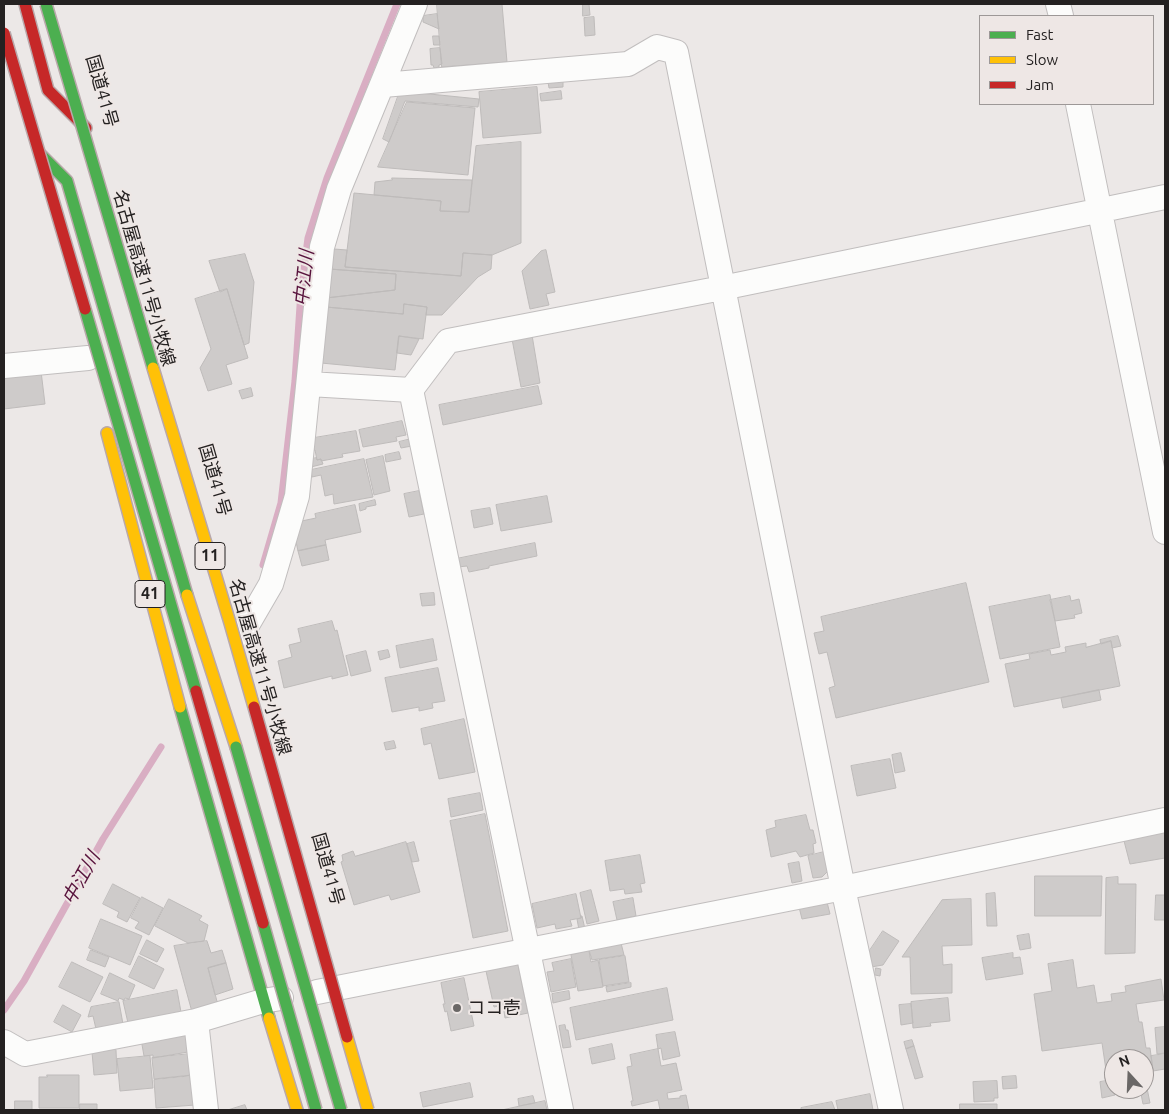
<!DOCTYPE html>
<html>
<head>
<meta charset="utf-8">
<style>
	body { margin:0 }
	#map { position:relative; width:1169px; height:1114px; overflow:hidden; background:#ece8e7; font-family:Ubuntu,sans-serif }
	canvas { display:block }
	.frame { position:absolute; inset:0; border:5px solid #242121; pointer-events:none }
	.legend { position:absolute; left:979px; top:15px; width:175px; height:90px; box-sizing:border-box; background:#eee7e5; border:1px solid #9d9897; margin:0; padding:6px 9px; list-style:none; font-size:15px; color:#242121 }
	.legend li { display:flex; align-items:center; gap:10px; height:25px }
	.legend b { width:25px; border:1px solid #9d9897 }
	.north { position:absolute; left:1104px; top:1049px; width:50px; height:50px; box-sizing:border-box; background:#eee7e5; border:1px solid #9d9897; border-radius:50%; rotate:340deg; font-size:14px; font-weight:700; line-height:20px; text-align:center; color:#242121 }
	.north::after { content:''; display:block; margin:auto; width:18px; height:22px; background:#6a6766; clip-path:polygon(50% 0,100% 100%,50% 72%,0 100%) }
</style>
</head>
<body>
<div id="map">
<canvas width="1169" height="1114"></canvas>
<div class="frame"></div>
<ul class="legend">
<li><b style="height:6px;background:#4caf50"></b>Fast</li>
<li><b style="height:6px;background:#ffc107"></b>Slow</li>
<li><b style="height:6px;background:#c62828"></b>Jam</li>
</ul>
<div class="north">N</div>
</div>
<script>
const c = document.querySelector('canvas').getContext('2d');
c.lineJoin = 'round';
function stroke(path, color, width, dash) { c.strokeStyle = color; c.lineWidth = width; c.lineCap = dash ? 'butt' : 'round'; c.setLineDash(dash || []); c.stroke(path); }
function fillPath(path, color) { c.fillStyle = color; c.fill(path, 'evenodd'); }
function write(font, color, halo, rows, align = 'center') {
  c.font = font + ' Ubuntu,"Noto Sans JP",sans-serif'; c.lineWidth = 4; c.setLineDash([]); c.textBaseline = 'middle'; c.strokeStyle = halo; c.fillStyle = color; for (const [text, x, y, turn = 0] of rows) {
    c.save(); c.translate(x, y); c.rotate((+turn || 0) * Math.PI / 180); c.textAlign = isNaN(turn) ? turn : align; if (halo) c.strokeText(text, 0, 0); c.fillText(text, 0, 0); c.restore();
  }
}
stroke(new Path2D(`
	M263,565L281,503L295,381L301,291L308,238L327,178L397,4
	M4,1010L24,981L103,839L161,747`), '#d9aec3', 7);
const building = new Path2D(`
	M437,4H502L507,62L442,67Z
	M583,4H591H589L590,15L583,16Z
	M437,14L439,29L423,22V16Z
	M594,17L595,35L585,36L584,18Z
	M433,36H439L440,45H434Z
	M440,48L442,64L439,65V67L434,68L433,65H431L430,49Z
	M563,81V87L549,88L548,82Z
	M537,87L541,133L483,138L479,92Z
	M400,91L479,99L478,107L405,101L389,142L383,139Z
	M561,91L562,99L541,101L540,94Z
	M407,102L475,108L468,175L378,167Z
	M521,142V243L492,255L463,253L461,276L345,267L354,193L441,201L440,211L469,212L476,146Z
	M392,178L472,180L469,212L440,211L441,201L374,195L375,182L392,180Z
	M334,249L347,250L345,267L461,276L463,253L492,255L491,269L478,277L442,315H426L427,307L404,304L403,314L326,307V298L395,290L396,274L329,269Z
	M546,250L555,292L546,294L549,305L530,309L522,271L541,251Z
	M245,254L254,282L249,343L244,345L227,289L220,292L209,261Z
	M329,269L396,274L395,290L326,298Z
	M227,289L248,358L226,365L232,384L208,391L200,368L211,349L195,299Z
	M404,304L427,307L423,339L399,336L395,370L321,363L326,307L403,314Z
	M532,335L540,383L521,387L512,339Z
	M399,336L419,339L411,355L397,353Z
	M41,371L45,404L4,409V376Z
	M538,386L542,404L443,425L439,405Z
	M251,388L253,396L242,399L239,391Z
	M402,421L406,435L396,437L397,441L363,447L359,430Z
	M356,431L360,451L342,454L343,457L321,461V459L317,460L315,450L311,451L308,439Z
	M411,439L412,446L401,448L399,442Z
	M399,452L401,459L386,462L385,455Z
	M383,456L390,491L374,495L366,460Z
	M316,458L317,460L321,459L323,464L307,468L305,461Z
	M364,459L373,497L334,504L333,494L325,496L321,475L312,477L311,470Z
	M419,491L424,514L409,517L404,494Z
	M547,496L552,522L501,531L496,505Z
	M375,500L376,505L366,507V509L360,511L359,504Z
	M355,505L361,532L325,540L326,545L298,551L292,523L316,518L315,514Z
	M490,508L493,524L474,528L471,511Z
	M535,543L537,556L489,566V568L469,572L467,566L458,567L456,559Z
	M326,545L329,560L302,566L298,551Z
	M966,583L989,682L836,718L829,688L835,686L827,652L819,654L814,633L824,631L821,617Z
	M434,593L435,605L422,606L420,594Z
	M1050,595L1060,647L1000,659L989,607Z
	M1070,596L1071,601L1079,599L1082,613L1074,615L1075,618L1055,621L1050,600Z
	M332,621L335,631L337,630L348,675L332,679V676L284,688L278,661L292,657L289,645L301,642L298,629Z
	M1118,636L1121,646L1112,648L1111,641L1101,644L1100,640Z
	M433,639L437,660L400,668L396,646Z
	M1111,641L1120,686L1014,707L1005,664L1030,659L1029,654L1050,650L1051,655L1066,652L1065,647L1086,643V647Z
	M388,650L390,657L380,660L378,652Z
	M366,651L371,671L351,676L346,656Z
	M438,668L445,701L432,703L433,708L419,711V707L392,712L385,678Z
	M1099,690L1101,700L1063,708L1061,698Z
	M464,719L475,772L439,779L431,743L424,745L421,729Z
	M394,741L396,748L386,750L384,743Z
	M901,753L905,771L895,773L892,755Z
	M890,759L896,788L857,796L851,766Z
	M480,793L483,810L451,817L448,799Z
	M485,814L508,931L473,938L450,821Z
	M806,815L810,830H813L816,843L813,844L814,853L800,857L796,851L771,857L766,830L776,827L775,821Z
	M1165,831V858L1130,864L1123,837Z
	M406,842L420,892L391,900L389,895L354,905L341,862L343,861L342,855L353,851L355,856Z
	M414,842L419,861L412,862L407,844Z
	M824,852L828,871L822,877L813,878L808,856Z
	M640,855L645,883L640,884L642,892L625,894L624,889L610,891L605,861Z
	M799,862L802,881L792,883L788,864Z
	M1035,876H1102L1101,916H1035Z
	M1118,877V884H1136L1135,953L1105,954L1106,878Z
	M113,884L140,898L127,922L117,917L119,912L103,904Z
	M591,890L599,921L587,924L580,893Z
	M995,893L997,926H987L986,894Z
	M576,894L581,918L570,920L572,926L556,929L555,924L537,928L532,904Z
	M1156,895H1165V920H1155Z
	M142,897L163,908L149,935L135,928L139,922L131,918Z
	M633,898L636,916L617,920L613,902Z
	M169,899L202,916L199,920L208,925L204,941L188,943L155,926Z
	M971,899L972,945L942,946L943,965L952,964V993L911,994L910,957H902L942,900Z
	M827,902L830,914L802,919L799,907Z
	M581,916H582L585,929L579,930L577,919L581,918Z
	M101,919L142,936L130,965L89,948Z
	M883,931L899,941L883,965L871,967L868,953Z
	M1029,934L1031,948L1020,950L1017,936Z
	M147,940L164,949L157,962L140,954Z
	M207,941L211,953L222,950L226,963L208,968L218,1005L192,1012L174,946Z
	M621,943L624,955L592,960L589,950Z
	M91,950L109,957L105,967L87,960Z
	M589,951L591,962L598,960L603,987L578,991L571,955Z
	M1013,953V958L1020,957L1023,974L986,980L982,958Z
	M139,956L164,969L154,989L129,977Z
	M625,956L629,982L603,986L599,960Z
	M571,959L576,987L551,992L547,972L554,971L552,963Z
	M1073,960L1077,988L1094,985L1097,1003L1112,1001L1111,994L1126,992L1125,986L1161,979L1164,1000L1136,1004L1139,1022H1142L1146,1048H1150L1153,1070L1144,1071V1059H1114V1076L1107,1077L1102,1043L1042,1051L1034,994L1052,991L1048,964Z
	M72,962L103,977L90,1002L59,987Z
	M226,963L233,989L215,995L208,968Z
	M518,964L528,1013L505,1018L503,1005L494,1007L486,971Z
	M876,968L881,969L880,976L875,975Z
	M110,973L135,985L129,999L125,998L124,1000L119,998L118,1001L101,994Z
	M464,978L474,1026L451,1031L447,1011L445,1012L443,1004H445L441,983Z
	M631,983V987L607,992L606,987Z
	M667,988L673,1020L576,1040L570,1008Z
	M177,990L181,1012L128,1023L123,1001Z
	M569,991L570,999L553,1003L552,994Z
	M948,998L950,1021L930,1023L931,1026L913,1028L911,1002Z
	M119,1002L123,1024L96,1029L93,1016L88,1017L91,1007Z
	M911,1004L913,1023L901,1025L899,1005Z
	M63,1005L81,1015L72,1032L54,1022Z
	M565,1025L566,1030H568L571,1047L563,1048L559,1026Z
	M1165,1027V1053L1157,1054L1155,1028Z
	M188,1032V1052L153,1058V1055L144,1056L141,1039Z
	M675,1032L680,1056L663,1060L661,1048L658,1049L656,1035Z
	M912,1040L914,1046L906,1049L904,1042Z
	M612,1044L615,1059L592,1064L589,1049Z
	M914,1046L923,1077L915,1079L906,1049Z
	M658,1049L661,1066L676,1063L682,1090L667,1093L668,1099L680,1098V1096L686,1095L689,1110H660L658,1100L632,1106L631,1101H633L627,1067L632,1066L630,1055Z
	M116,1050L117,1073L94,1075L92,1052Z
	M190,1054L192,1075L154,1079L152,1058Z
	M1165,1054V1069L1153,1071L1151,1056Z
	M150,1056L153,1088L120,1091L117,1059Z
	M47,1075H79V1108H39V1077H47Z
	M192,1076L195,1105L156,1108L154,1080Z
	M1016,1076L1017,1088L1003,1089L1002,1077Z
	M1112,1080L1115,1095L1102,1098L1100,1082Z
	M997,1081L998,1098H994V1101L974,1102L973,1082Z
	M470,1083L473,1097L423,1107L420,1093Z
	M1147,1088L1150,1103L1143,1104L1140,1089Z
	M870,1094L873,1110H838L836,1101Z
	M533,1096L535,1103L519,1106L518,1099Z
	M15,1101H32V1110H15Z
	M545,1101L547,1110H502Z
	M832,1102L835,1110H801V1108Z
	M80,1104H97V1110H80Z
	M960,1104H997V1110H960Z
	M245,1105L247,1110H228Z`);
fillPath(building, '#cecbca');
stroke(building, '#bebbba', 1);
const street = new Path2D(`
	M1058,4L1061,16
	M383,85L628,64L657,47L676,52L843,888L891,1110
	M1078,104L1165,532
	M4,366L88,358
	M309,384L411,390
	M242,634L271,584L297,496L322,247L339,189L415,4
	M317,992L843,888L1165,820
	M196,1021L206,1110
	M4,1042L25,1054L196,1021L263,1001L281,998
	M561,1110L411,390L448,341L722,288L1165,197`);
const fast = new Path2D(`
	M40,154L67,181L187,595
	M180,707L269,1018`);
const slow = new Path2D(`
	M107,433L180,707
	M187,595L236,747
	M269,1018L297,1110`);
const jam = new Path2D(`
	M25,4L48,90L86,128`);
stroke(street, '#c1bebe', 26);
stroke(fast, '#b9a8aa', 14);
stroke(slow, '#b9a8aa', 14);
stroke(jam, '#b9a8aa', 14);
stroke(street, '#fcfcfb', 24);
stroke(fast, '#4caf50', 11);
stroke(slow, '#ffc107', 11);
stroke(jam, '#c62828', 11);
const fastBridge = new Path2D(`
	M46,4L153,368
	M85,309L196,691
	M236,747L341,1110
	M263,923L316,1110`);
const slowBridge = new Path2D(`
	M153,368L230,623L254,707
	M347,1037L368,1110`);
const jamBridge = new Path2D(`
	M4,33L85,309
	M196,691L263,923
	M254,707L347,1037`);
stroke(fastBridge, '#b9a8aa', 14, []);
stroke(slowBridge, '#b9a8aa', 14, []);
stroke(jamBridge, '#b9a8aa', 14, []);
stroke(fastBridge, '#4caf50', 11);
stroke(slowBridge, '#ffc107', 11);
stroke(jamBridge, '#c62828', 11);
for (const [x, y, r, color] of [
	[457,1008,5,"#6a6766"]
]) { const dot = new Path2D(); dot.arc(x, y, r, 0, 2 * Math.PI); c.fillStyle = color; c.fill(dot); stroke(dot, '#eee7e5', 2); }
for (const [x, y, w] of [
	[210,556,30],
	[150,594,30]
]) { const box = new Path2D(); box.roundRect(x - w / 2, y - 13.5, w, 27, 4); c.fillStyle = '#eee7e5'; c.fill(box); stroke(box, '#242121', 1); }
write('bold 16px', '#242121', null, [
	["11",210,556],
	["41",150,594]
]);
write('18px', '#242121', '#eee7e5', [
	["国道41号",102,91,74],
	["名古屋高速11号小牧線",144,278,74],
	["国道41号",215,480,74],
	["名古屋高速11号小牧線",260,667,74],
	["国道41号",328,869,74]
]);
write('18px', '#242121', '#eee7e5', [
	["ココ壱",467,1008]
], 'left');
write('italic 19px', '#58133d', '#eee7e5', [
	["中江川",304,278,-84],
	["中江川",81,878,-61]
]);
</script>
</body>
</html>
